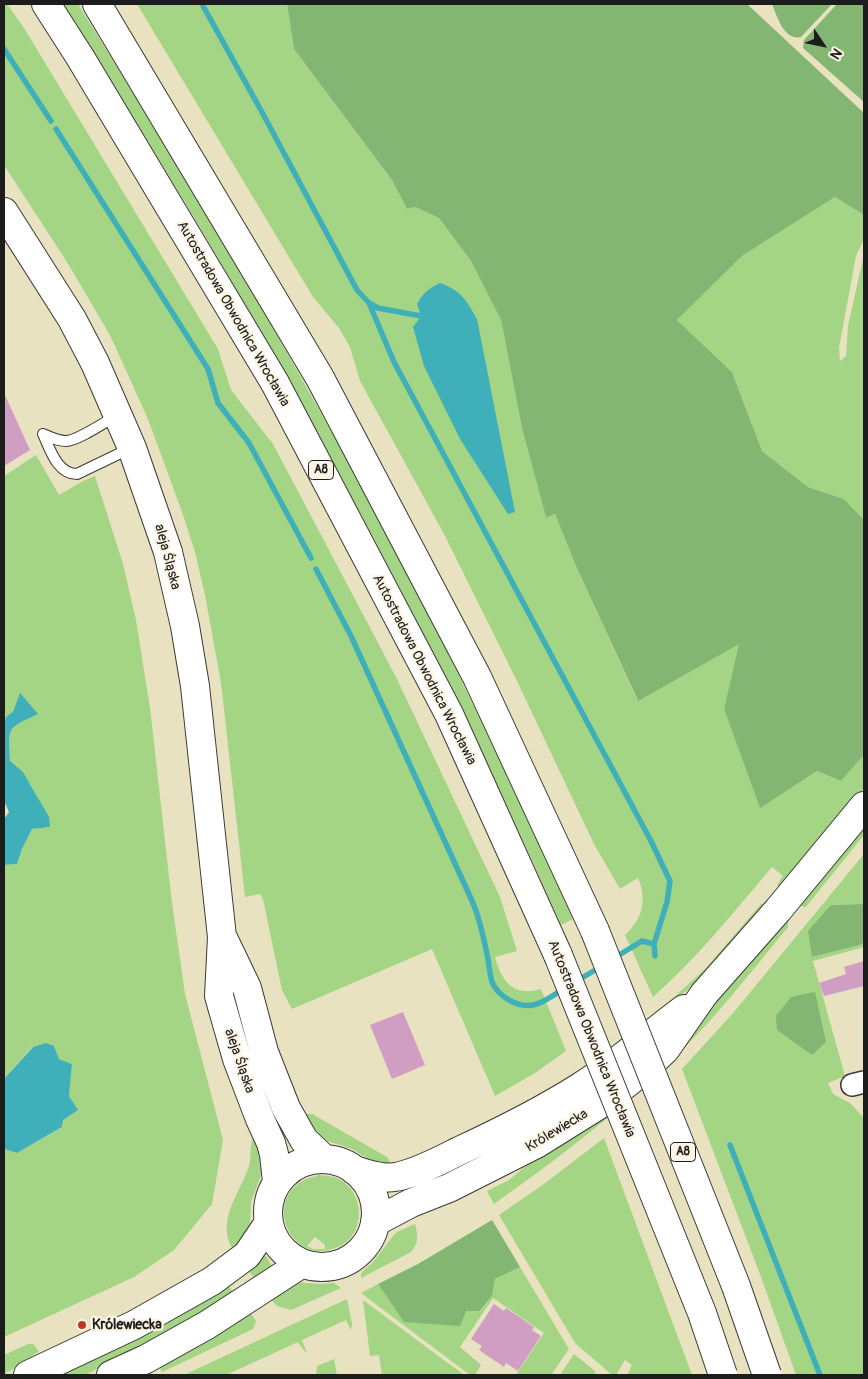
<!DOCTYPE html>
<html>
<head>
<meta charset="utf-8">
<style>
	body { margin:0 }
	#map { position:relative; width:868px; height:1379px; overflow:hidden; background:#e8e2c0; font-family:Pangolin,sans-serif }
	canvas { display:block }
	.frame { position:absolute; inset:0; border:5px solid #1c1c1c; pointer-events:none }
	.north { position:absolute; left:798px; top:20px; width:50px; height:50px; -webkit-text-stroke:4px #fcf5e5; paint-order:stroke; rotate:124deg; font-size:14px; font-weight:700; line-height:20px; text-align:center; color:#1c1c1c }
	.north::after { content:''; display:block; margin:auto; width:18px; height:22px; background:#1c1c1c; clip-path:polygon(50% 0,100% 100%,50% 72%,0 100%) }
</style>
</head>
<body>
<div id="map">
<canvas width="868" height="1379"></canvas>
<div class="frame"></div>
<div class="north">N</div>
</div>
<script>
const c = document.querySelector('canvas').getContext('2d');
c.lineJoin = 'round';
function fillPath(path, color) { c.fillStyle = color; c.fill(path, 'evenodd'); }
function stroke(path, color, width, dash) { c.strokeStyle = color; c.lineWidth = width; c.lineCap = dash ? 'butt' : 'round'; c.setLineDash(dash || []); c.stroke(path); }
function write(font, color, halo, rows, align = 'center') {
  c.font = font + ' Pangolin,sans-serif'; c.lineWidth = 4.5; c.setLineDash([]); c.textBaseline = 'middle'; c.strokeStyle = halo; c.fillStyle = color; for (const [text, x, y, turn = 0] of rows) {
    c.save(); c.translate(x, y); c.rotate((+turn || 0) * Math.PI / 180); c.textAlign = isNaN(turn) ? turn : align; if (halo) c.strokeText(text, 0, 0); c.fillText(text, 0, 0); c.restore();
  }
}
fillPath(new Path2D(`
	M4,4H7L24,28L218,349L231,390L273,444L396,677L500,897L517,951L495,957C502,982 513,997 541,989L566,1051L535,1073L495,1096L432,949L292,1009L282,990L263,899L260,894L245,897L221,683L205,595L195,552L182,512L148,419L110,335L67,262L4,165Z
	M63,4H78C198,198 316,394 420,598C474,703 524,811 573,919L561,925C469,715 364,513 251,315C191,210 127,107 63,4Z
	M137,4H287L294,49L392,180L407,209L415,207L439,218L471,261L501,320L522,428L546,518L555,514L576,566L637,700L740,643L724,709L760,807L817,771L841,781L864,755V788L781,889L777,885L783,876L772,867C733,913 698,957 653,997L625,935C643,919 647,899 638,878L620,889L594,844L517,681L444,534L360,381L350,347L339,328L313,297Z
	M835,197L864,215V239L856,256L839,348L840,361L846,356L848,326L864,254V520L844,499L808,487L762,451L732,372L677,320L742,256Z
	M36,455L59,495L83,481L95,476L123,564L136,620L150,708L172,903L185,994L223,1140L212,1204L174,1250L134,1277L4,1337V1149L17,1153L61,1128L63,1120L77,1110L69,1096L72,1064L59,1059L54,1046L32,1047L4,1079V865L17,864L22,849L32,829L50,827C40,800 32,780 10,762C9,727 5,729 37,714C24,713 12,708 4,722V476Z
	M864,822V835L805,908L798,903Z
	M864,854V904L831,905L812,957L860,945L864,942V947L813,961L845,1076L828,1083L833,1094L850,1103L864,1118V1375H796L761,1277L682,1069L734,1012Z
	M766,903H769L707,972L664,1011L662,1008L705,969L761,904Z
	M788,919V927C752,971 717,1016 676,1056C621,1111 557,1159 494,1204L487,1191L509,1180L697,1023Z
	M305,1114H312L387,1157L393,1166L376,1164L352,1149L318,1138Z
	M254,1136L259,1145L263,1170L251,1202L250,1227L234,1251C214,1222 240,1194 249,1166C252,1156 249,1144 254,1136Z
	M604,1138L692,1375H627L632,1365L625,1360L616,1375H612L575,1343L499,1215L544,1184Z
	M319,1175C324,1176 330,1176 334,1177C357,1185 364,1211 355,1231C351,1239 344,1245 335,1248C291,1265 263,1202 304,1180C309,1177 315,1177 319,1175ZM315,1237L325,1245V1249H313L307,1246Z
	M415,1224C418,1236 419,1243 411,1252L361,1278V1274L364,1270L373,1262L393,1236L397,1232Z
	M264,1256H266L272,1266L255,1279L247,1269Z
	M520,1267L569,1349L551,1375H516L544,1333L493,1298L460,1347L481,1365L475,1375H470L361,1293L378,1284L404,1321L466,1311H481L492,1296L495,1279Z
	M295,1282L318,1284L334,1283L341,1288L291,1310L277,1306L269,1297Z
	M226,1283L235,1294L213,1308L85,1375H55Z
	M347,1299L352,1324L351,1330L346,1320L302,1340L307,1353L302,1348L298,1342L226,1375H184Z
	M363,1300L464,1375H382L379,1355L370,1356Z
	M249,1311L256,1321L253,1329L162,1372L160,1368L162,1363Z
	M28,1344H33L39,1351L21,1365L4,1374V1355Z
	M574,1354L595,1371L596,1375H560Z
	M334,1359L337,1375H316L317,1366Z`), '#a3d584');
fillPath(new Path2D(`
	M287,4H747L864,113V215L835,197L742,256L677,320L732,372L762,451L808,487L844,499L864,520V755L841,781L817,771L760,808L724,709L739,644L638,701L576,566L555,514L546,518L522,428L501,320L471,261L439,218L415,207L407,209L392,180L294,49Z
	M772,4H832L801,37C784,41 777,16 772,4Z
	M837,4H864V102L803,48L804,40Z
	M864,904V942L860,945L812,957L808,931L831,905Z
	M815,992L826,1042L812,1055L777,1030L776,1016L791,997Z
	M492,1220L520,1267L495,1279L492,1296L480,1311H466L460,1326L404,1322L378,1284L418,1264Z`), '#82b672');
fillPath(new Path2D(`
	M440,283C462,291 466,300 477,319L515,512L508,514L460,439L424,366L413,327L421,316L417,304C423,293 429,288 440,283Z
	M20,693L38,714C5,729 9,727 10,761L23,772L49,817L50,827L32,829L22,849L17,864L4,865V819L9,812L4,801V722L7,716L13,712Z
	M46,1043L54,1046L59,1059L72,1064L69,1096L78,1110L63,1120L62,1127L17,1153L4,1149V1079L33,1047Z`), '#3fb0b9');
stroke(new Path2D(`
	M202,4L263,114L357,290L369,303L394,362L651,841L670,881L667,902L654,944L655,956
	M4,49L51,121
	M56,129L208,369L218,403L249,443L311,558
	M369,303L378,308L421,316
	M316,569L351,636L473,903C481,922 484,940 488,959C489,966 490,975 492,982C498,996 517,1008 533,1005C544,1003 554,995 563,989
	M614,958L642,941L654,944
	M575,982L602,966
	M730,1145L820,1375`), '#3fb0b9', 5.5);
fillPath(new Path2D(`
	M4,393L30,450L4,466Z
	M864,961V986L824,996L819,983L846,974L844,967Z
	M403,1012L425,1065L392,1079L370,1025Z
	M494,1304L504,1311L506,1308L534,1327L532,1330L541,1336L518,1371L506,1363L504,1367L479,1350L482,1346L471,1339Z`), '#d09ec3');
const lane = new Path2D(`
	M43,434C50,449 57,474 77,474L131,448
	M43,434C50,437 57,441 66,441C77,441 105,422 116,416`);
const street = new Path2D(`
	M852,1085L864,1082`);
const secondary = new Path2D(`
	M4,212L72,319L95,363L132,448L168,552L185,626L195,686L222,937L219,996L237,1059L260,1119L271,1143L274,1154L277,1182
	M224,940L247,988L264,1052L286,1108L304,1140L324,1159
	M268 1213a54 54 0 1 1 108 0a54 54 0 1 1-108 0Z
	M354,1170C368,1174 381,1179 395,1177C415,1174 441,1160 459,1151C500,1132 542,1111 580,1087C617,1064 649,1035 684,1009
	M375,1222L411,1203L449,1188L538,1143L602,1103L641,1072L665,1050L704,994L778,910L864,806
	M28,1375L134,1325L212,1281L247,1255L268,1224
	M111,1375L146,1359L207,1325L301,1264`);
const highway = new Path2D(`
	M46,4L80,57L275,383L449,714L558,955
	M97,4L320,378L477,677L595,931`);
stroke(lane, '#3b3a35', 12);
stroke(street, '#3b3a35', 24);
stroke(secondary, '#3b3a35', 30);
stroke(highway, '#3b3a35', 30);
stroke(lane, '#fff', 10);
stroke(street, '#fff', 21);
stroke(secondary, '#fff', 28);
stroke(highway, '#fff', 28);
const highwayBridge = new Path2D(`
	M595,931L736,1286L767,1375
	M558,955L702,1313L723,1375`);
stroke(highwayBridge, '#3b3a35', 30, []);
stroke(highwayBridge, '#fff', 28);
for (const [x, y, r, color] of [
	[82,1325,5,"#c8321e"]
]) { const dot = new Path2D(); dot.arc(x, y, r, 0, 2 * Math.PI); c.fillStyle = color; c.fill(dot); stroke(dot, '#fcf5e5', 2); }
for (const [x, y, w] of [
	[321,470,25],
	[683,1152,25]
]) { const box = new Path2D(); box.roundRect(x - w / 2, y - 9.5, w, 19, 4); c.fillStyle = '#fcf5e5'; c.fill(box); stroke(box, '#1c1c1c', 1); }
write('bold 12px', '#1c1c1c', null, [
	["A8",321,470],
	["A8",683,1152]
]);
write('14px', '#1c1c1c', '#fcf5e5', [
	["Autostradowa Obwodnica Wrocławia",233,314,60],
	["aleja Śląska",167,557,75],
	["Autostradowa Obwodnica Wrocławia",424,670,63],
	["Autostradowa Obwodnica Wrocławia",591,1039,68],
	["aleja Śląska",239,1061,71],
	["Królewiecka",557,1131,-31]
]);
write('bold 14px', '#1c1c1c', '#fcf5e5', [
	["Królewiecka",92,1325]
], 'left');
</script>
</body>
</html>
